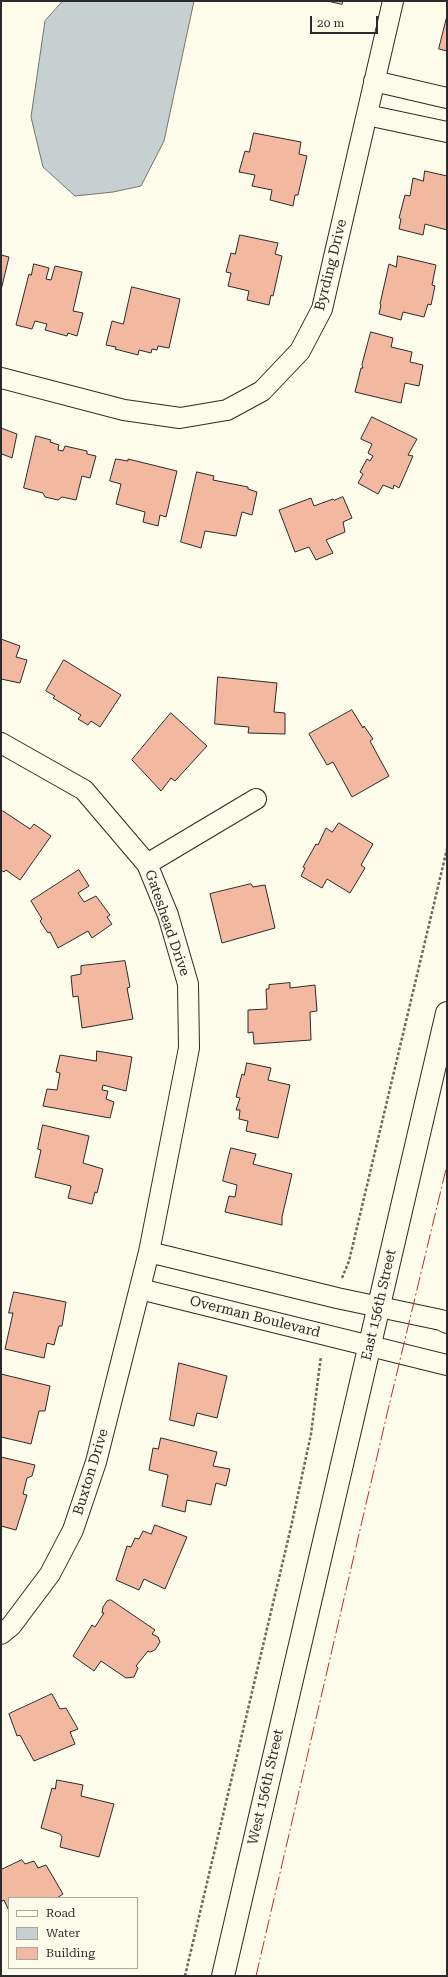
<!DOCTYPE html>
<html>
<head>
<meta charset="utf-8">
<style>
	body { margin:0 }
	#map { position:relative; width:448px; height:1977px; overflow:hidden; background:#fdfbea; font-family:"Roboto Serif",serif }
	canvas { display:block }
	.frame { position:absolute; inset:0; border:2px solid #2b2b2b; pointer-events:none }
	.legend { position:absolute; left:8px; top:1897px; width:130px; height:72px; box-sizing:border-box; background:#fdfbea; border:1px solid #a9a89e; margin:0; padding:5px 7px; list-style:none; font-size:12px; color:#2b2b2b }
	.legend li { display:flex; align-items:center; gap:8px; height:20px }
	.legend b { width:20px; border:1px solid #a9a89e }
	.scale { position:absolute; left:310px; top:16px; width:68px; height:18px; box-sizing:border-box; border:2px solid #2b2b2b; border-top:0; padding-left:5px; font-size:12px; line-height:14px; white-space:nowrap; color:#2b2b2b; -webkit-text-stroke:3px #fdfbea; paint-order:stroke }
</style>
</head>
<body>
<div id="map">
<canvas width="448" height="1977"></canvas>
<div class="frame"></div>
<ul class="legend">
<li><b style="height:5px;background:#fdfbea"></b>Road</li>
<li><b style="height:11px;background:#c7d0d0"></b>Water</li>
<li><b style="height:11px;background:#f2b8a0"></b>Building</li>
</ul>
<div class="scale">20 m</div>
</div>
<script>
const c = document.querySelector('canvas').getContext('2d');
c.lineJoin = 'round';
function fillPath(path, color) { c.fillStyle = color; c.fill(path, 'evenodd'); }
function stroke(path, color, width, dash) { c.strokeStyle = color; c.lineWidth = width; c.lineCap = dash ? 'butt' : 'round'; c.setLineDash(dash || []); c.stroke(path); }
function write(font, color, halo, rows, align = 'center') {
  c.font = font + ' "Roboto Serif",serif'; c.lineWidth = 3; c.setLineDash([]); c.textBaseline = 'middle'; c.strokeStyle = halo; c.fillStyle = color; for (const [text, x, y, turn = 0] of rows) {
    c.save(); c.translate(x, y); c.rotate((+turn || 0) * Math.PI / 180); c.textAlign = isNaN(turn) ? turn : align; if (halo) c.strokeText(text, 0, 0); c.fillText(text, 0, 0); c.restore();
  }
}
const water = new Path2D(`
	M63,1H194L164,141L141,186L113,192L75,196L43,167L31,117L45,21Z`);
fillPath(water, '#c7d0d0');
stroke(water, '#74746e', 1);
const building = new Path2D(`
	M328,1H343L342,4Z
	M447,16V51L439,49Z
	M254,133L301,142L299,154L307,156L298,195H295L293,206L270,200L272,190L252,186L255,175L239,172L245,151L249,152Z
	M425,171L447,176V230L425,224L423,235L399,229L401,219L399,218L405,195L410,196L413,178L423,181Z
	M240,235L278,243L275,254L282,256L273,296L271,295L269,305L247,300L249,291L228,286L231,273L226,272L231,253L235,254Z
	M1,255L9,257L1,290Z
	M398,256L436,265L432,285L435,286L431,305L428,304L424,317L403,312L401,320L379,314L381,305L380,304L389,264L396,267Z
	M34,264L49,268L46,279L51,280L55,266L82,272L73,311L83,313L77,336L68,333L67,336L45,330L47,324L35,321L32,329L16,325L29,274L31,275Z
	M132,287L180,299L169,348L158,346L157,350L152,349L151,353L139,350L138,355L115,349L116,347L106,345L112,321L123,324Z
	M371,332L393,338L391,347L412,352L410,362L423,365L419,386L405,383L401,403L355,392L361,368H363L362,365Z
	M372,417L417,439L408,455L413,456L399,488L394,485L393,489L383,485L378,494L358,483L363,474L360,472L367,459L370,461L373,456L368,453L372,444L361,439Z
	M1,428L17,434L12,458L2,454L1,457Z
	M36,436L51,440L50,442L59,445L58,450L63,451L65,446L87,451V454L96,456L90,478L82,476L76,500L62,497L58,500L45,497L43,493L24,488Z
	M116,459L128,461V459L177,471L166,517L160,515L158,526L143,522L145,512L116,504L121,484L110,481Z
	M197,472L214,476L213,480L248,487V489L257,492L252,515L242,512L236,536L205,531L201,548L181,542Z
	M343,497L352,518L343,522L345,532L326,540L333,553L316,560L309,547L295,552L279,510L311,498L314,506L333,499L334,500Z
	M1,639L20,646L16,657L27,660L20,683L1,679Z
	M64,660L121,695L100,727L91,721L88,725L78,719L81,715L53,698L55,696L46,691Z
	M218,677L277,683L274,712L285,713V734L248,733L249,727L215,724Z
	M352,710L363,728L364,726L373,739L370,741L389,776L352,797L333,762L327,765L309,734Z
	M171,713L207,746L175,781L171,778L161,791L132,760Z
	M3,811L30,829L34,824L51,836L20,880L6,870L4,872L1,870V812Z
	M339,823L373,844L361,865L365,868L350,893L327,879L322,888L301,876L305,868L303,867L316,844L318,845L326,828L332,832Z
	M79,870L89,886L78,893L84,902L96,896L110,915L107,917L112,924L92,938L88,931L58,948L50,932L48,933L40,921L42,919L31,901Z
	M251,884L253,887L265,885L275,928L222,943L210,894Z
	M125,961L130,987L127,988L133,1019L82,1028L78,996L73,997L71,976L81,974V966Z
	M290,983V988L315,985L317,1011L310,1012L311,1040L254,1044L253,1032L248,1033V1010L267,1009L266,989H269V985Z
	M97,1051L132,1057L126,1091L103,1085L102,1090L108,1091L106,1099L114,1102L110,1118L43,1106L47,1089L57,1090L60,1073L56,1072L60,1055L96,1061Z
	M247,1063L271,1068L268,1080L290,1085L278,1138L246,1131L248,1121L239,1119L240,1110H236L240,1098L236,1097L242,1074L244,1075Z
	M43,1125L89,1136L83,1163L103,1169L97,1193L95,1192L92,1204L68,1198L71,1186L35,1177L41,1150L38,1149Z
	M231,1148L256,1154L253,1164L292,1174L282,1217V1225L225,1212L229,1196L235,1197L237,1185L223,1181Z
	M14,1292L66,1302L62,1326H59L54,1345L47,1343L44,1358L5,1349L13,1313H9Z
	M179,1363L227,1376L217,1418L197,1413L194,1426L170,1420Z
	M1,1374L50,1386L45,1411H39L31,1444L1,1437Z
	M161,1438L217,1452L213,1466L230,1469L226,1486L216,1483L211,1505L187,1500L185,1512L162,1506L168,1475L149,1470L153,1448L158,1449Z
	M1,1457L35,1465L32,1476L27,1478L23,1494L27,1495L16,1530L1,1526Z
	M155,1525L187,1537L165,1589L144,1579L139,1590L116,1580L127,1546L131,1547L135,1538L139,1539L143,1531L151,1534Z
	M111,1600L155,1630L152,1634L158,1637L160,1642L155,1650L150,1652L148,1651L136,1666L138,1668L134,1677L126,1678L101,1661L94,1671L73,1656L92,1625L95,1627L104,1613H102L103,1607L107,1601Z
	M52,1694L60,1709L66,1708L78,1729L70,1732L75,1744L34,1761L20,1735L17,1736L9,1714Z
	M57,1780L83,1785L81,1796L114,1804L99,1857L60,1847L62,1837L60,1834L41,1828L52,1788L55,1789Z
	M22,1860L25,1864L34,1861L38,1868L46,1865L63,1894L57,1898H9V1911L4,1900L1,1902V1870Z`);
fillPath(building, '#f2b8a0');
stroke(building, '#2b2b2b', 1);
const minor = new Path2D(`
	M374,81L447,98
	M367,115L447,132
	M1,378L124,410L180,418L227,410L262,391L300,351L322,309L393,1
	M1,743L84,790L147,864L168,915L188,984L189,1048L149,1252L96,1462L73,1530L50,1574L11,1626L1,1634
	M147,864L256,799
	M149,1252L337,1298L441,1320L447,1323
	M140,1289L447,1365`);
const tertiary = new Path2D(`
	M223,1976L447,1013`);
stroke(minor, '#2b2b2b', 22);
stroke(tertiary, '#2b2b2b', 24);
stroke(new Path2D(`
	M342,1278L349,1261L447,849
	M185,1976L291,1527L311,1434L321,1356`), '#6a6964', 2.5, [3, 2]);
stroke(minor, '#fdfbea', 20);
stroke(tertiary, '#fdfbea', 22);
stroke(new Path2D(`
	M256,1976L387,1414L447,1165`), '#c62828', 1, [14, 3, 2, 3]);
write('14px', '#2b2b2b', '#fdfbea', [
	["Byrding Drive",331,265,-76],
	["Gateshead Drive",167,923,71],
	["East 156th Street",379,1305,-77],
	["Overman Boulevard",255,1317,14],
	["Buxton Drive",91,1472,-73],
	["West 156th Street",266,1787,-77]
]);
</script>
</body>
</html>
